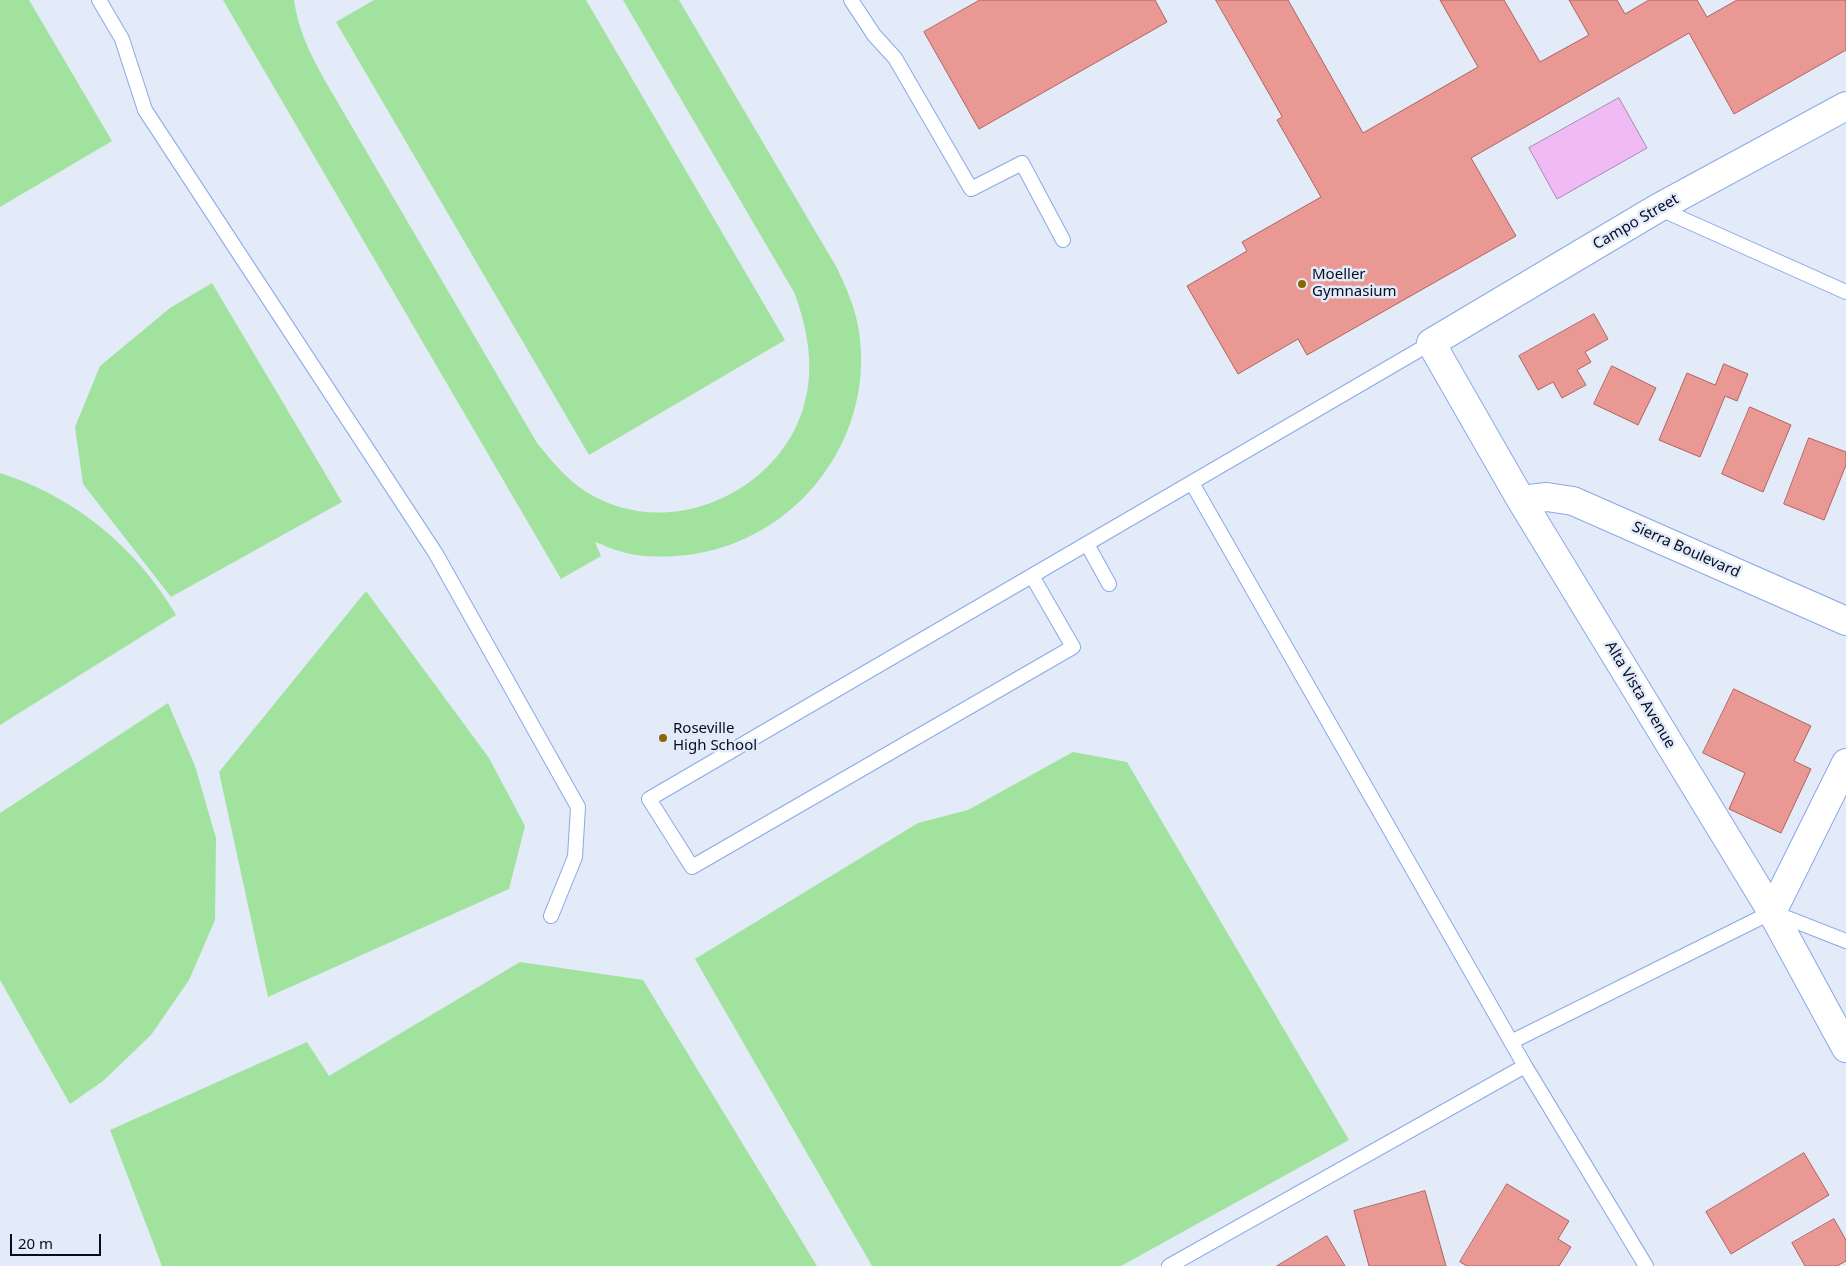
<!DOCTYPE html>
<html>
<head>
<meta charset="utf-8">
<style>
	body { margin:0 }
	#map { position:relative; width:1846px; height:1266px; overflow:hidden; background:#e3eaf8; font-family:"Noto Sans",sans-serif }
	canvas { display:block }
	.scale { position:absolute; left:10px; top:1234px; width:91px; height:22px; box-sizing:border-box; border:2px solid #040d24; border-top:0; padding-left:6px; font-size:15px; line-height:18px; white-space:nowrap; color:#040d24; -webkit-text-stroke:4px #e3eaf8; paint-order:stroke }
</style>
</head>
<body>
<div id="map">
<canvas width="1846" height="1266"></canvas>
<div class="scale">20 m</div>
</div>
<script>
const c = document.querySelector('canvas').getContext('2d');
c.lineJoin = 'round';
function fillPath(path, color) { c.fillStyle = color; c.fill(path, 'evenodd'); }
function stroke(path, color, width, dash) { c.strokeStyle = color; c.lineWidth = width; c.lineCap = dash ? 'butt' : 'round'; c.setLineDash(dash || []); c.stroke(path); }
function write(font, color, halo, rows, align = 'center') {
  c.font = font + ' "Noto Sans",sans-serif'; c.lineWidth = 5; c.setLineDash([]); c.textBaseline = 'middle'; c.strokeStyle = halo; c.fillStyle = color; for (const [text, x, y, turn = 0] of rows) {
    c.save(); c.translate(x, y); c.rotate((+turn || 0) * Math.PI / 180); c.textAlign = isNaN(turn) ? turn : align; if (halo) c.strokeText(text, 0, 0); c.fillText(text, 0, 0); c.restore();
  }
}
fillPath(new Path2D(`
	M0,0H29L112,141L0,207Z
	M223,0H294C298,30 310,53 324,79L537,443C552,461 565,478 585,491C663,542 773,497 802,412C816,371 808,332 795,294L623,0H679L837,268C847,289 856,310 859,332C876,445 788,550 675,556C658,557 639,557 623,552C613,550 604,545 595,542L601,556L561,579Z
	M374,0H586L785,340L589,455L336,22Z
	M212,283L342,502L171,597L83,484L75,427L100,366L170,308Z
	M0,473C74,496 137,548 176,615L0,725Z
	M366,591L489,758L525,826L509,889L268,997L219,772Z
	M168,703L195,766L216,838L215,920L189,980L151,1035L103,1081L70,1104L0,980V813Z
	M1073,752L1127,762L1349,1140L1121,1266H872L695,959L918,823L968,810Z
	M520,962L643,980L817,1266H162L110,1130L307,1042L329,1076Z`), '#a1e39e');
const water = new Path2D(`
	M1619,98L1647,148L1557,199L1529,148Z`);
fillPath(water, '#f0baf5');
stroke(water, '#a986b6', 1);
const building = new Path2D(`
	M980,0H1155L1167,22L979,129L924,32Z
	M1216,0H1288L1363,133L1478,67L1440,0H1504L1540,62L1589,35L1569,0H1617L1625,14L1649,0H1697L1707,17L1737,0H1846V50L1734,114L1689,33L1471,158L1516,236L1307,355L1298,339L1238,374L1187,286L1247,251L1242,242L1321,197L1277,120L1282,117Z
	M1594,314L1608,339L1585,352L1591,362L1577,370L1586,385L1562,398L1553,382L1538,390L1519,356Z
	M1724,364L1748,374L1737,401L1725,396L1700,457L1659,440L1687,373L1715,385Z
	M1612,366L1656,388L1638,425L1594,404Z
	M1750,407L1791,425L1763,492L1722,474Z
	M1809,438L1846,452V465L1824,520L1784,504Z
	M1734,689L1811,726L1794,761L1811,769L1781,833L1729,809L1745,773L1703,753Z
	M1804,1153L1829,1195L1731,1254L1706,1212Z
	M1507,1184L1569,1221L1558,1239L1571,1247L1559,1266H1467L1460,1262Z
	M1425,1191L1446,1266H1369L1354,1211Z
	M1834,1219L1846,1240V1261L1837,1266H1805L1792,1243Z
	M1327,1236L1345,1266H1277Z`);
fillPath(building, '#ea9893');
stroke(building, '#b0635f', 1);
const service = new Path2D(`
	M99,0L122,39L145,110L436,554L578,807L575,857L551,916
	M851,0L874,35L895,58L971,189L1022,163L1063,240
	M1658,208L1846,292
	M1192,483L1525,1066L1646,1266
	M1087,544L1109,584
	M1032,576L1073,647L692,867L649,799L1431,343
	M1511,1042L1772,912L1846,941
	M1169,1266L1525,1066`);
const minor = new Path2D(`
	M1846,106L1658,208L1431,343L1521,500L1772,912L1846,1048
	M1521,500L1547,497L1573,501L1846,621
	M1772,912L1846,763`);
stroke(service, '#89a9e9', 16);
stroke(minor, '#89a9e9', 30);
stroke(service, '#fff', 14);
stroke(minor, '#fff', 28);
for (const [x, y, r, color] of [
	[1302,284,5,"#8b6605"],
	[663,738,5,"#8b6605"]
]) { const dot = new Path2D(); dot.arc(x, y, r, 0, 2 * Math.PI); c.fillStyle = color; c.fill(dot); stroke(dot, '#e3eaf8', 2); }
write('15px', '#040d24', '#e3eaf8', [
	["Campo Street",1636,222,-30],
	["Sierra Boulevard",1686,550,24],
	["Alta Vista Avenue",1640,695,59]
]);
write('15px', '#040d24', '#e3eaf8', [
	["Moeller",1312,275],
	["Gymnasium",1312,292],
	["Roseville",673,729],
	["High School",673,746]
], 'left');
</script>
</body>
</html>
